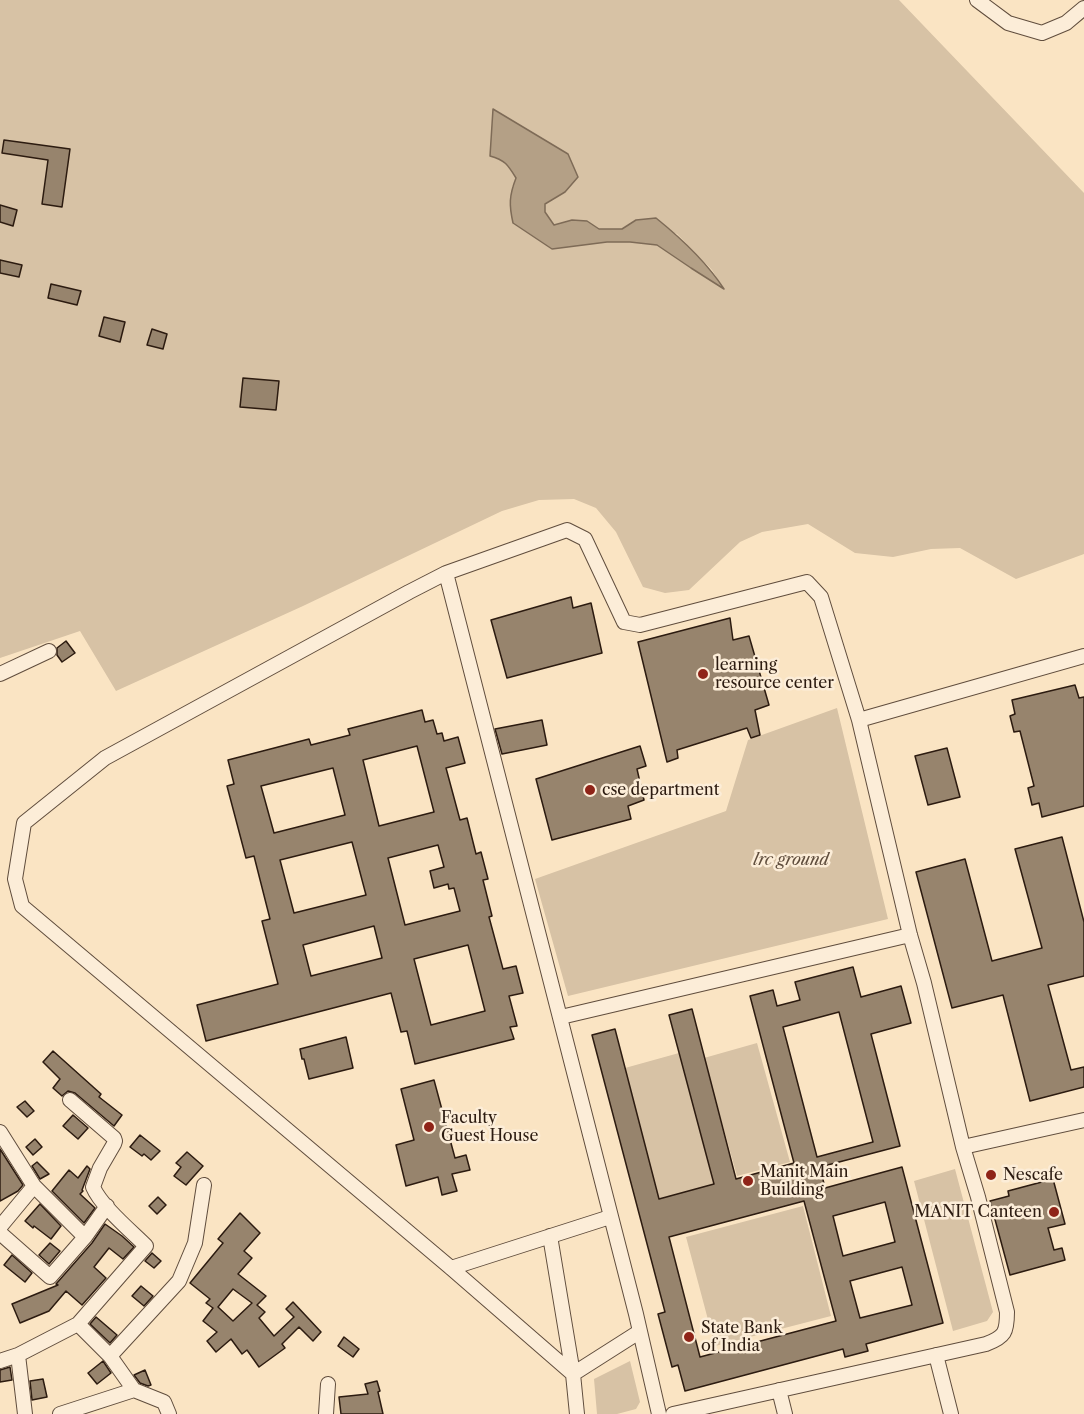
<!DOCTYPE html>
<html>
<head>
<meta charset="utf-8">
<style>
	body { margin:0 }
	canvas { display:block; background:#fae4c3 }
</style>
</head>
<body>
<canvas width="1084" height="1414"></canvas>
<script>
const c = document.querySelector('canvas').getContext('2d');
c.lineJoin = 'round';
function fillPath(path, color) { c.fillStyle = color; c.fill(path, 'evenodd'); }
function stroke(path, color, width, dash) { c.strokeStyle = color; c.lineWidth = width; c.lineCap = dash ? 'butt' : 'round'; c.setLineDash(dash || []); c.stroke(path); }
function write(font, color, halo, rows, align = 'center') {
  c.font = font + ' "Libre Caslon Text",serif'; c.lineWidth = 5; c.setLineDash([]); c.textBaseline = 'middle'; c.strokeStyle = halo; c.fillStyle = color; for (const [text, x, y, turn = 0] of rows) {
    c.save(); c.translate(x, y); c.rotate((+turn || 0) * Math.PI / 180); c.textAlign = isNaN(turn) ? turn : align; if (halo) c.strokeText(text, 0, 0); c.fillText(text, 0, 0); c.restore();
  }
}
fillPath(new Path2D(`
	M0,0H899L1084,193V554L1016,579L960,548L931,549L893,557L855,553L808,524L762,532L740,542L689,590L665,593L643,587L616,532L596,508L574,499L539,500L502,511L303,606L116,691L80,631L0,658ZM493,109L565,192L545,204V212L554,225L572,220L587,221L599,229H622L636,220L677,234L712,270L723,288L691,268L657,245L630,242H607L552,249L513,223L512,188L516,178C508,166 505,160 490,156Z
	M837,708L888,919L568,996L535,879L726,811L748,740Z
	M757,1043L790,1162L737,1176L704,1058Z
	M679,1053L714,1184L659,1199L625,1068Z
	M955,1169L993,1312L987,1321L953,1331L914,1181Z
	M803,1206L831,1316L715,1346L686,1237Z
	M630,1361L640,1402L636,1409L617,1414H597L594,1379Z`), '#d7c2a5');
const water = new Path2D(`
	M493,109L568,154L578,177L565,192L545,204V212L554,225L572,220L587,221L599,229H622L636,220L656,218C682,239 706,261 724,289L691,268L657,245L630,242H607L552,249L513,223C509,205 509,196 516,178C508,165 505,160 490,156Z`);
fillPath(water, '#b4a086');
stroke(water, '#7e6b57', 1.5);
const building = new Path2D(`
	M4,140L70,149L62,207L42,204L48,160L2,153Z
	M0,205L17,210L13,226L0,222Z
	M0,260L22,265L19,277L0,273Z
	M51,284L81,291L77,305L48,298Z
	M104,317L125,322L120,342L99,336Z
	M152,329L167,334L163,349L147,345Z
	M243,378L279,381L276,410L240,407Z
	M571,597L573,608L591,603L602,653L507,678L491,620Z
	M730,618L733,640L749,636L769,705L755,710L760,735L751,738L747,728L677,750L678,758L667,762L638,642Z
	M66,641L75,653L62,662L57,655V648Z
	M1075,685L1079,698L1084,697V806L1042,817L1039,803L1032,805L1028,788L1034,786L1020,731L1014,732L1010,716L1015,714L1012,700Z
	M422,710L425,722L433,720L437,734L442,733L444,741L458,737L465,763L446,768L460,820L467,818L476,854L481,852L488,879L483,880L492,916L489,917L503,969L516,966L523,993L509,996L517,1026L510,1027L514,1039L415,1064L407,1031L401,1032L391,993L206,1041L197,1005L278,984L262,921L270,919L254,856L246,858L227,786L234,784L228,760L309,739L311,745L350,735L348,729ZM417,746L434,812L379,826L363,760ZM333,768L345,815L274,833L261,786ZM352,842L366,895L294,913L280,860ZM438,845L444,867L430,871L434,888L448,884L449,889L454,888L460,911L405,925L388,858ZM374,926L382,958L311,976L303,945ZM468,945L485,1011L431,1025L414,959Z
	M542,720L547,745L502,754L495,729Z
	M640,746L646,766L637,769L644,800L628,806L631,819L552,840L536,779Z
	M947,748L960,797L928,805L915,756Z
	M1062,837L1084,922V976L1048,985L1071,1070L1084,1067V1087L1030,1101L1003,995L952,1008L916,872L965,859L992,961L1042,948L1015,849Z
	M853,967L861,997L901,986L911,1023L871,1034L900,1146L820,1167L825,1188L902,1167L943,1323L866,1344L868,1351L845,1357L843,1349L685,1391L678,1365L672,1367L658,1314L665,1312L592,1035L615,1029L659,1199L714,1184L669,1015L692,1009L736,1179L794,1163L750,996L773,990L777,1006L800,1000L795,982ZM839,1012L873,1142L817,1157L783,1027ZM804,1201L836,1321L700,1357L669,1237ZM885,1202L895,1242L843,1256L833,1216ZM902,1267L912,1305L860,1318L850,1281Z
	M346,1037L353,1068L309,1079L304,1059H302L300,1049Z
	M53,1051L101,1094L99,1097L122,1115L114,1126L75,1093L68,1091L62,1096L53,1088L60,1079L43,1062Z
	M434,1080L455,1158L466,1155L470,1170L452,1174L457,1191L442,1195L438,1177L406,1186L396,1145L414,1140L401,1089Z
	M25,1101L34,1111L27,1117L17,1107Z
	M73,1115L88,1128L78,1139L63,1126Z
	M140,1135L160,1151L151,1160L144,1154L142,1156L130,1147Z
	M35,1139L42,1147L33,1155L26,1147Z
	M0,1149L23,1185L18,1191L0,1201Z
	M187,1152L203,1166L186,1185L174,1176L181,1167L176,1163Z
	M37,1162L49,1174L40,1179L32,1166Z
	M87,1166L90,1169L82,1190L83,1191L80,1194L95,1208L84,1223L52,1191L69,1170L78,1178Z
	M1053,1179L1065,1224L1048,1228L1054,1250L1062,1248L1065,1260L1010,1275L990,1201L1009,1196L1008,1191Z
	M158,1197L166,1205L157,1214L149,1206Z
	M40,1204L61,1226L51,1239L34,1226L33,1228L25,1221Z
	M240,1213L260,1233L244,1251L252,1258L238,1274L266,1296L257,1305L265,1312L259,1318L274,1336L294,1317L286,1309L293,1302L321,1332L313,1341L299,1327L282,1344L285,1348L259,1367L247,1350L242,1354L231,1339L216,1352L207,1341L217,1332L203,1321L213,1308L206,1303L210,1299L190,1283L223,1243L218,1239ZM233,1289L252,1303L233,1321L218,1307Z
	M105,1224L122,1236L134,1247L123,1259L109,1248L94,1267L106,1278L82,1305L66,1291L49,1311L20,1323L12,1304L58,1285L56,1284L92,1243Z
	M50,1243L60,1251L49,1264L39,1255Z
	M152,1253L161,1261L154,1268L145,1261Z
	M12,1255L32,1273L25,1282L4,1265Z
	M141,1286L153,1296L144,1306L132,1296Z
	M96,1317L117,1335L110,1343L90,1324Z
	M344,1337L359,1349L353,1357L338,1346Z
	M103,1361L111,1373L97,1384L88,1373Z
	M10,1367L12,1380L0,1382V1370Z
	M145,1370L151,1385L148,1386L140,1383L134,1375Z
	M43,1379L47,1397L32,1400L30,1381Z
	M377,1381L380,1391L378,1392L383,1414H341L339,1397L368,1394L365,1384Z`);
fillPath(building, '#97846d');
stroke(building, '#2c1b10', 1.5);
const street = new Path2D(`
	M977,0L1008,23L1042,33L1066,23L1084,8
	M446,573L636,1314L659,1414
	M0,674L49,651
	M859,720L1084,656
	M561,1017L910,935
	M0,1132L34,1186L85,1237
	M963,1147L1084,1120
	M0,1227L34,1186
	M0,1233L50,1277L85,1237L107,1206
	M550,1236L573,1374L577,1414
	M451,1268L610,1217
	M78,1324L110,1356L134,1390L164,1402L169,1414
	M639,1332L573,1374L451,1268L22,906L15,879L24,823L105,758L409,592L446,573L567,530L585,539L624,622L640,625L807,582L821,597L859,720L910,935L924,983L963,1147L978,1197L1007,1312C1007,1332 1005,1337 986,1344L673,1414
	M18,1355L25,1414
	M936,1355L951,1414
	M110,1356L179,1281L195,1243L204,1185
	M0,1361L18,1355L78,1324L146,1246C131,1231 101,1206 93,1187L100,1168L114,1144L115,1141L114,1138L70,1100
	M779,1390L785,1414
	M60,1414L134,1390
	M326,1414L328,1384`);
stroke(street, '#604d3d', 16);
stroke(street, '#fcedd8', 14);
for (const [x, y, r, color] of [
	[703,674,6,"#8f2418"],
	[590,790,6,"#8f2418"],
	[429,1127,6,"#8f2418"],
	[991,1175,6,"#8f2418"],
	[748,1181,6,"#8f2418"],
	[1054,1212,6,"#8f2418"],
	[689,1337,6,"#8f2418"]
]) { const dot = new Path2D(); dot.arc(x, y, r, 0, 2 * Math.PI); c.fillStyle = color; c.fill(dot); stroke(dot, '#fcedd8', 2); }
write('16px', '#2c1b10', '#fcedd8', [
	["learning",715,665],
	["resource center",715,683],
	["cse department",602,790],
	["Faculty",441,1118],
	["Guest House",441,1136],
	["Manit Main",760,1172],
	["Building",760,1190],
	["Nescafe",1003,1175],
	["MANIT Canteen",1042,1212,"right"],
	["State Bank",701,1328],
	["of India",701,1346]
], 'left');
write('italic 16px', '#5f4d3d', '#fcedd8', [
	["lrc ground",791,860]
]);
</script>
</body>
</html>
